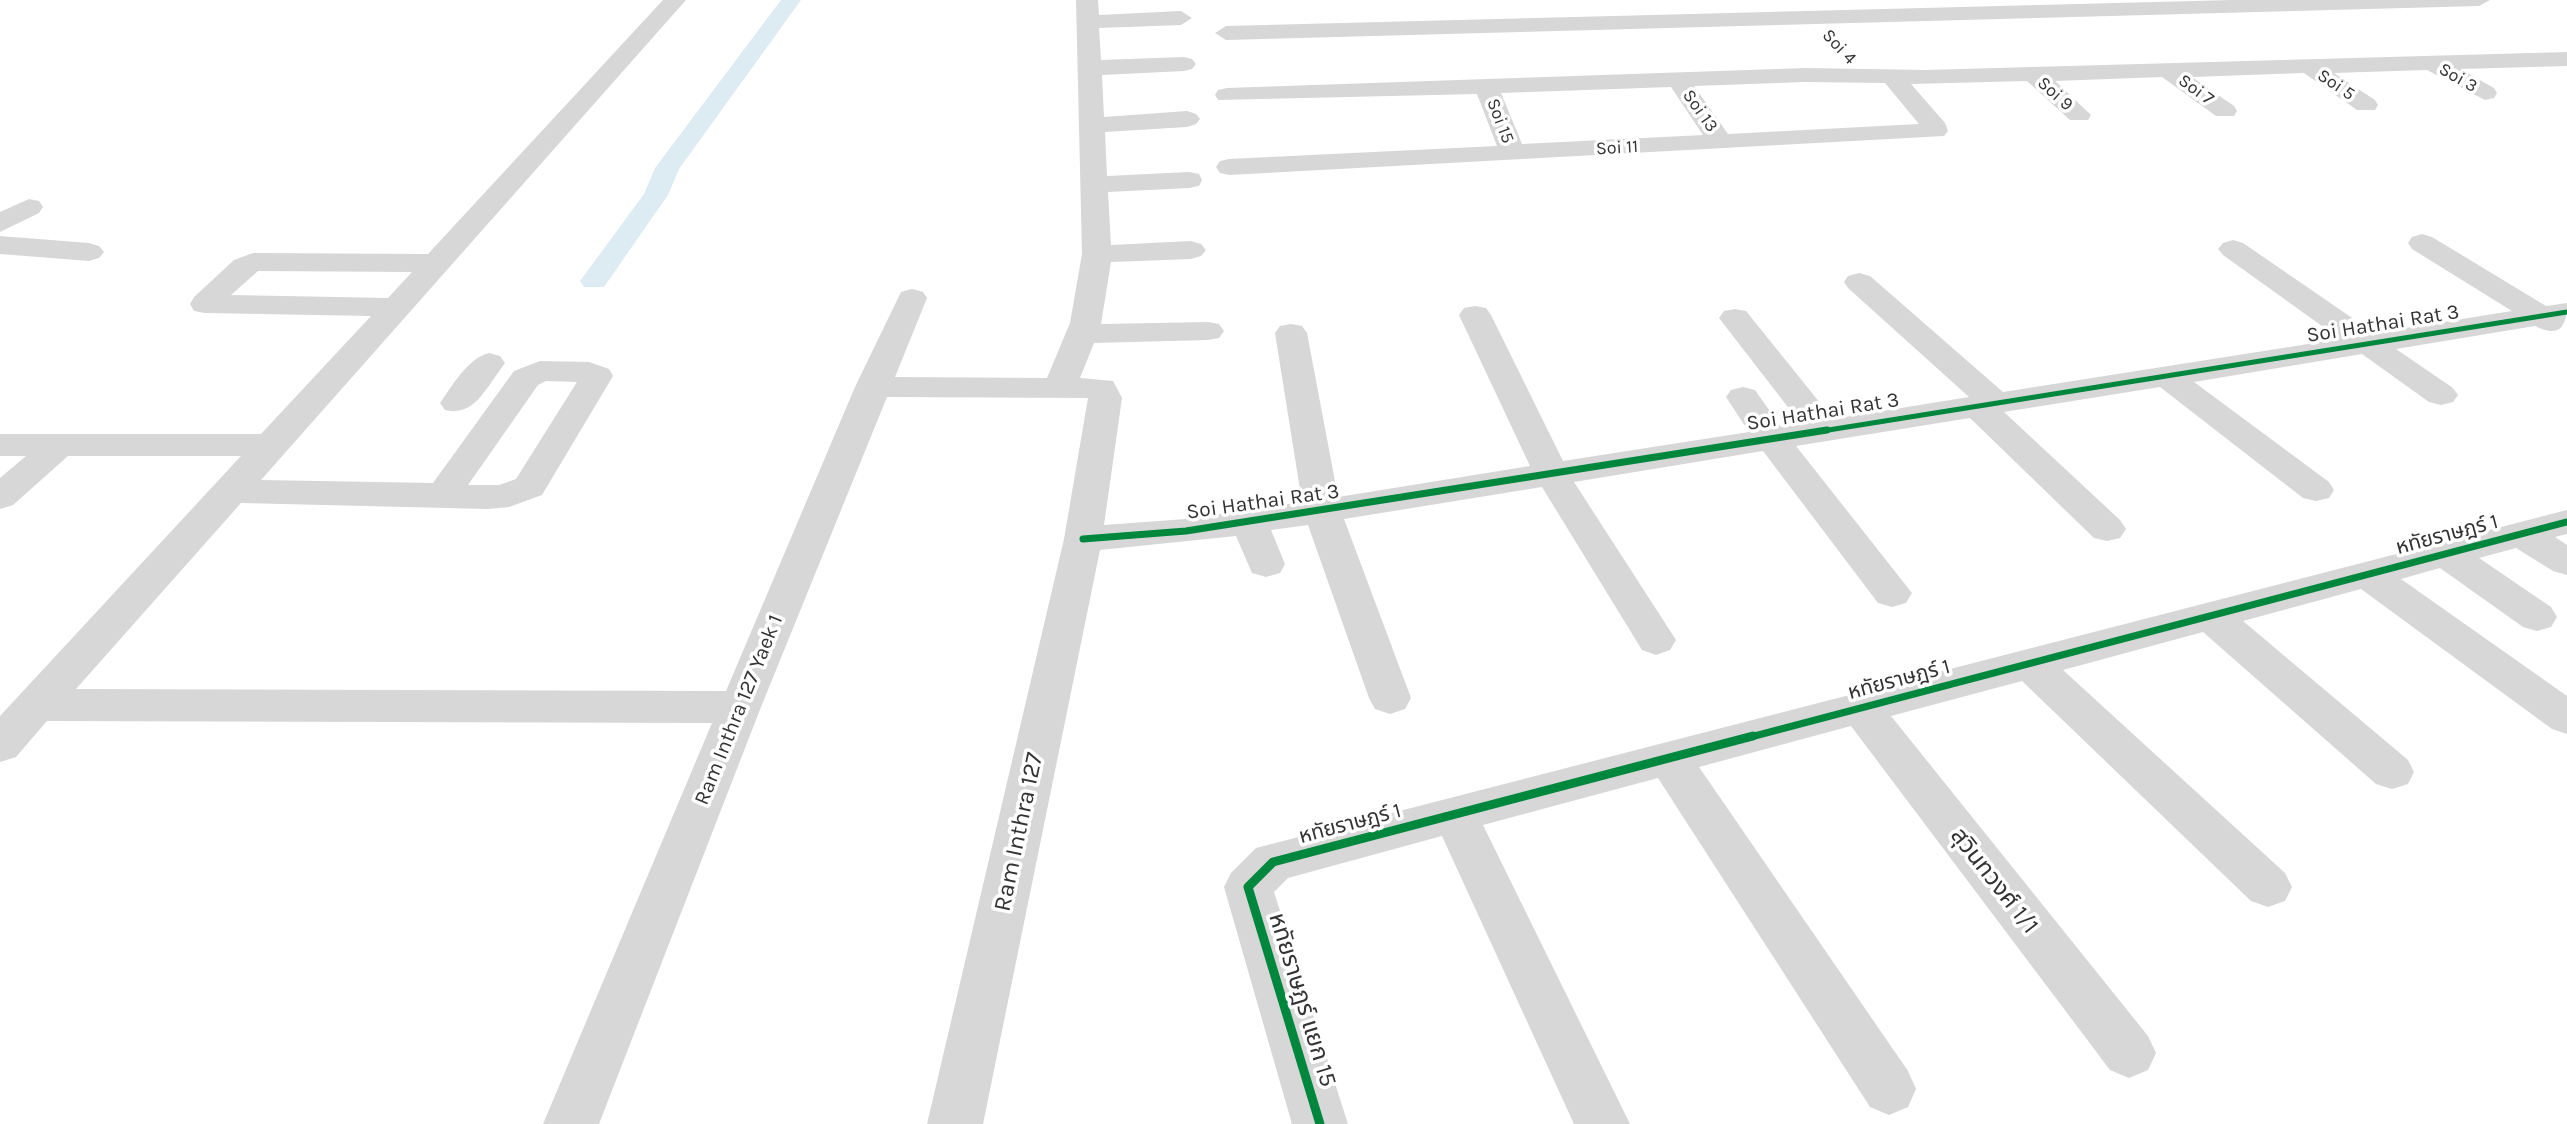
<!DOCTYPE html>
<html>
<head>
<meta charset="utf-8">
<style>
	body { margin:0 }
	canvas { display:block; background:#fff }
</style>
</head>
<body>
<canvas width="2567" height="1124"></canvas>
<script>
const c = document.querySelector('canvas').getContext('2d');
c.lineJoin = 'round';
function fillPath(path, color) { c.fillStyle = color; c.fill(path, 'evenodd'); }
function stroke(path, color, width, dash) { c.strokeStyle = color; c.lineWidth = width; c.lineCap = dash ? 'butt' : 'round'; c.setLineDash(dash || []); c.stroke(path); }
function write(font, color, halo, rows, align = 'center') {
  c.font = font + ' Karla,"Noto Sans Thai",sans-serif'; c.lineWidth = 7; c.setLineDash([]); c.textBaseline = 'middle'; c.strokeStyle = halo; c.fillStyle = color; for (const [text, x, y, turn = 0] of rows) {
    c.save(); c.translate(x, y); c.rotate((+turn || 0) * Math.PI / 180); c.textAlign = isNaN(turn) ? turn : align; if (halo) c.strokeText(text, 0, 0); c.fillText(text, 0, 0); c.restore();
  }
}
fillPath(new Path2D(`
	M781,0H801L679,169L668,195L604,287H584L580,281L644,194L655,168Z`), '#ddebf3');
fillPath(new Path2D(`
	M663,0H686L261,480L433,483L514,371L540,361L589,362L609,369L613,376L542,495L509,507L488,509L241,503L76,689L726,691L855,387L901,292L912,289L923,292L927,298L895,377L1047,378L1070,323L1082,254L1076,0H1098L1099,15L1181,11L1192,18L1181,25L1099,28L1101,60L1184,57L1192,59L1196,64L1192,69L1184,71L1102,75L1104,117L1187,111L1196,114L1200,119L1196,124L1187,127L1105,132L1107,176L1189,172L1199,174L1202,180L1199,186L1189,188L1108,192L1111,245L1191,241L1201,244L1206,250L1201,256L1191,259L1111,262L1101,324L1208,322L1219,324L1224,331L1219,338L1208,340L1094,343L1080,378L1113,381L1122,398L1104,525L1186,519L1302,502L1275,333L1280,326L1291,324L1302,326L1307,333L1338,497L1530,466L1459,315L1464,308L1475,306L1486,308L1491,315L1563,461L1749,432L1726,397L1731,390L1743,387L1755,390L1781,427L1801,424L1719,318L1724,311L1735,309L1746,311L1833,419L1969,397L1848,288L1844,282L1848,276L1859,273L1870,276L2003,392L2340,339L2223,255L2218,249L2223,243L2233,240L2243,243L2374,333L2512,311L2412,249L2408,243L2412,237L2422,234L2432,237L2546,306L2567,303C2567,325 2561,339 2535,326L2396,349L2453,388L2458,395L2453,402L2441,405L2429,402L2362,354L2194,382L2329,482L2334,490L2329,498L2316,501L2303,498L2160,387L2004,412L2120,520L2126,529L2120,538L2107,541L2094,538L1970,418L1796,446L1912,593L1906,603L1892,607L1878,603L1763,451L1574,482L1676,640L1670,650L1656,655L1642,650L1542,487L1344,519L1411,698L1405,709L1390,714L1375,709L1369,698L1308,525L1271,530L1285,564L1280,573L1266,577L1252,573L1236,536L1100,550L983,1124H927L1064,539L1088,398L887,397L761,707L599,1124H543L712,723L47,721L16,757L0,762V716L241,456H68L13,505L0,509V478L26,456H0V434H261L371,316L205,313L194,311L190,304L194,297L234,260L253,253L428,254ZM258,271L412,272L388,298L231,295ZM546,381L577,382L516,479L499,485H468L538,385Z
	M2232,0H2490L2479,6L1226,40L1215,33L1226,26Z
	M2567,52V66L2460,69L2494,88L2497,93L2494,98L2485,100L2427,70L2334,73L2375,100L2378,105L2375,110H2357L2304,73L2192,77L2234,106L2237,111L2234,116H2216L2162,77L2055,81L2091,115L2088,120H2070L2027,81L1911,84L1945,123L1948,131L1944,136L1229,175L1220,173L1216,167L1220,161L1229,159L1497,146L1477,94L1218,100L1215,95L1218,90L1227,88L1805,68L1926,70ZM1805,82L1885,83L1919,124L1728,134L1694,86ZM1671,87L1703,135L1522,144L1501,93Z
	M29,199L39,201L43,207L39,213L0,232V212Z
	M0,236L89,243L99,246L104,252L99,258L89,261L0,254Z
	M489,353L500,356L505,363L500,370C485,390 473,417 445,410L440,403C452,386 468,358 489,353Z
	M2567,510V534L2555,537L2567,545V575L2553,571L2516,548L2479,558L2551,607L2557,617L2551,627L2537,631L2523,627L2440,568L2401,579L2567,696V734L2552,729L2361,589L2243,621L2408,760L2414,772L2408,784L2392,789L2376,784L2203,632L2063,670L2285,873L2292,887L2285,901L2268,907L2251,901L2022,681L1891,716L2148,1036L2156,1053L2148,1070L2129,1078L2110,1070L1851,726L1699,767L1908,1071L1916,1089L1908,1107L1889,1115L1870,1107L1658,778L1483,825L1630,1124H1574L1442,836L1288,878L1274,892L1348,1124H1292L1224,887L1231,873L1256,848Z`), '#d7d7d7');
stroke(new Path2D(`
	M1816,432L2567,312`), '#00873e', 5);
stroke(new Path2D(`
	M1083,539L1186,531L1827,430
	M1747,738L2567,522`), '#00873e', 7);
stroke(new Path2D(`
	M1320,1124L1248,887L1273,862L1753,736`), '#00873e', 9);
write('18px', '#333', '#fff', [
	["Soi 4",1839,47,47],
	["Soi 3",2458,78,30],
	["Soi 5",2336,85,34],
	["Soi 7",2196,90,36],
	["Soi 9",2055,94,42],
	["Soi 13",1700,111,55],
	["Soi 15",1500,121,69],
	["Soi 11",1617,148,-3]
]);
write('21px', '#333', '#fff', [
	["Soi Hathai Rat 3",2383,324,-9],
	["Soi Hathai Rat 3",1823,412,-9],
	["Soi Hathai Rat 3",1263,502,-8],
	["หทัยราษฎร์ 1",2447,535,-15],
	["หทัยราษฎร์ 1",1899,680,-15],
	["Ram Inthra 127 Yaek 1",739,710,-68],
	["หทัยราษฎร์ 1",1350,824,-15]
]);
write('24px', '#333', '#fff', [
	["Ram Inthra 127",1019,832,-78],
	["สุวินทวงศ์ 1/1",1994,881,52],
	["หทัยราษฎร์ แยก 15",1302,1000,73]
]);
</script>
</body>
</html>
